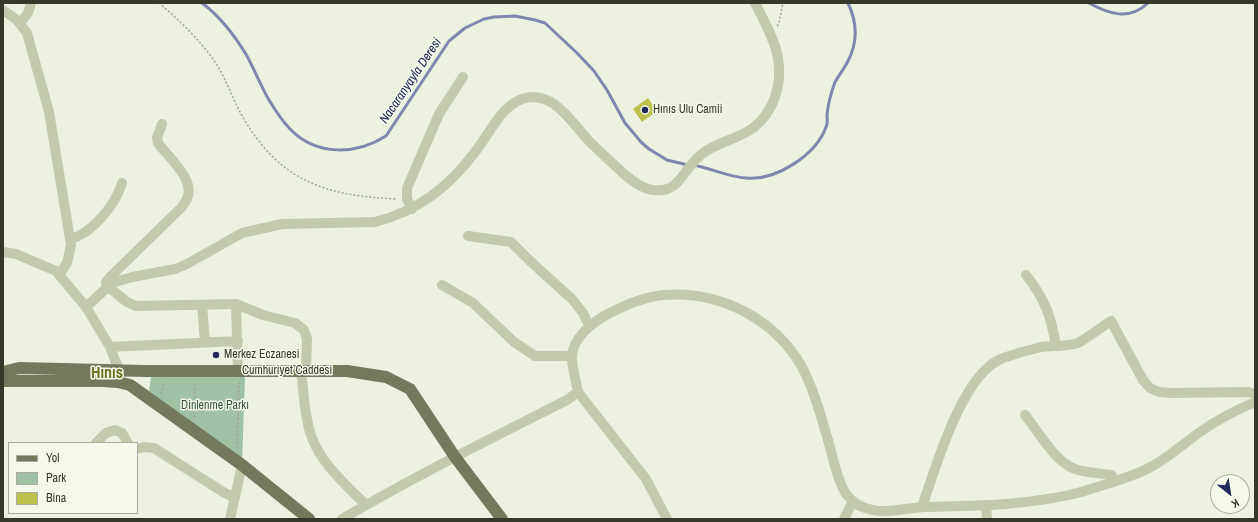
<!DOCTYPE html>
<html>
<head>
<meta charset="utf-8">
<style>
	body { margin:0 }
	#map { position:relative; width:1258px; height:522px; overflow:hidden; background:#ecf2df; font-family:"Archivo Narrow",sans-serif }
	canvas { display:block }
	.frame { position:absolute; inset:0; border:4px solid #36382a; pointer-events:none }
	.legend { position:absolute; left:8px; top:442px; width:130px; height:72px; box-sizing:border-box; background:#f5f9ec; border:1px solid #a9ac9e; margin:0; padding:5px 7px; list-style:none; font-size:12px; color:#36382a }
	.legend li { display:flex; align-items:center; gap:8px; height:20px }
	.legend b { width:20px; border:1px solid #a9ac9e }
	.north { position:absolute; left:1210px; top:474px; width:40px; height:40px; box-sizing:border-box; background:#f5f9ec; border:1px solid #a9ac9e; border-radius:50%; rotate:150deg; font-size:11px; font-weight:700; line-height:16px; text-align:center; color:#36382a }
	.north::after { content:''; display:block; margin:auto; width:14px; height:18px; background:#212958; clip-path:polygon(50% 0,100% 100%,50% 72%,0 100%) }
</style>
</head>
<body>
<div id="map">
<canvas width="1258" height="522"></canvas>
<div class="frame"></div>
<ul class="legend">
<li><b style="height:5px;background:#75795c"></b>Yol</li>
<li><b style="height:11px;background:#9fc1a4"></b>Park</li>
<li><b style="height:11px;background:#bcc14e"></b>Bina</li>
</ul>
<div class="north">K</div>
</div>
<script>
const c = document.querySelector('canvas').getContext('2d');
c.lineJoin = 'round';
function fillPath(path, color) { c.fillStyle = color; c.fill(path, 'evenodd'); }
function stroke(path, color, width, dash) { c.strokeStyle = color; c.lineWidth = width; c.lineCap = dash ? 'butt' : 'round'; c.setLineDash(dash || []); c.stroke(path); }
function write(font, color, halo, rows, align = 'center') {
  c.font = font + ' "Archivo Narrow",sans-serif'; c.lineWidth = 3; c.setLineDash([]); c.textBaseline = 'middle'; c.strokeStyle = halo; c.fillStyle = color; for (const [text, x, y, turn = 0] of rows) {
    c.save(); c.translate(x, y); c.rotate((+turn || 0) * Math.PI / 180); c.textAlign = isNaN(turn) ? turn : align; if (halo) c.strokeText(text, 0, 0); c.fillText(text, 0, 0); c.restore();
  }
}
fillPath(new Path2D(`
	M151,377H245L242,463L149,391Z`), '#9fc1a4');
stroke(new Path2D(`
	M202,3C221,17 235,36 247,56C255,71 261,86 269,100C275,110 282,121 291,130C317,156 356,155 386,136L449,41L465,28L484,19L494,17L515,16L535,20L545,23L577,53L594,71L607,90L625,123L641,142L649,149L667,160L688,165
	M1089,3C1109,14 1129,21 1148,3
	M693,165C711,168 728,177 746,178C776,181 816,155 826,127C828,123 827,119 827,115C828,104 831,93 835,82C839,75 844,69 848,61C858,42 857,22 848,3`), '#7f87ae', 3);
fillPath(new Path2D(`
	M648,98L657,111L642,122L633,109Z`), '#bcc14e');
stroke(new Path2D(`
	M159,3C179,20 200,40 215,62C227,80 233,101 244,119C281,182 327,196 397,199
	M777,26L779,23L783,3
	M161,394L164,382
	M194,418L195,382
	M237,448L239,382`), '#a2a98a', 1.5, [2, 2]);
stroke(new Path2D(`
	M3,10L17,20L27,33L49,112L71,245L67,263L59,275
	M20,23L28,13L31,3
	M162,124L157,138L158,143C168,157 196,180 187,199C186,202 183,204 182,207L110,277L106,282V285L127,302L136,306L236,304L263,315L295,323L304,330L307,339L306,371
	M412,209L407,199V188L439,114L463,77
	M468,236L511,242L530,261L572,299L583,313L589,326
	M70,239C92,234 116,204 122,183
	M3,252L16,254L56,271L86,307L110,347L119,370L118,377
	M1026,275C1045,299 1051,316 1056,346
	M442,285L473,303L514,342L535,356H572
	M236,304L238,371
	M202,305L205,342
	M86,307L112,283L132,277L175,269L187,264L242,233L282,224L375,222C418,211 449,187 475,152C489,135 500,107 522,99C552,88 572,123 589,141C600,152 612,163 623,173C631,180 642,189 653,190C676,193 680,177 692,164C695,160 699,156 703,153C718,142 738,139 753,128C775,111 782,84 778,58C775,40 763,19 755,3
	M110,347L238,341
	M301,371C304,392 304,416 311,435C320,463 346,485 366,505
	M578,392L646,479L667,519
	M1025,415C1038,431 1055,462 1075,469C1086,473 1100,473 1111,475L1116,481
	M96,443L106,433L115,430L122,433L128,443
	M137,449L144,447L154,448L223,492L235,498
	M986,505L987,519
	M922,507C936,467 962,373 1003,358C1015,354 1029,350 1041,347C1053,345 1066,347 1078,343C1089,337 1100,328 1111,321L1143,380L1150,388L1159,392L1172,393L1248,392L1255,394
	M230,519L242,465
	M342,519C415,476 492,438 567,400L578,392C576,381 572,368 572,357C572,338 593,322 608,314C625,305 644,297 663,295C719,290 774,318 802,367C815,392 822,420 830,447C833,460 839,483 846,494C852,502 862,508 872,510C889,514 909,507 926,507C953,506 980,506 1006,504C1027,502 1053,499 1073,494C1084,492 1096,487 1107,484C1121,479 1136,475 1149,468C1168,458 1183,444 1200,432C1217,420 1236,410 1255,402
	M844,519L853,501`), '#c2caab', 10);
stroke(new Path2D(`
	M3,372L19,368L146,371H347L386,377L410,389L455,457L502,519
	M3,381H102L118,382L130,385L242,465L309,519`), '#75795c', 12);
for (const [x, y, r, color] of [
	[645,110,4,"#212958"],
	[216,355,4,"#212958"]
]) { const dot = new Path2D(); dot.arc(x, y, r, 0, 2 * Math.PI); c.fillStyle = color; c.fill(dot); stroke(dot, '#f5f9ec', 1.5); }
write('12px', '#36382a', '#f5f9ec', [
	["Hınıs Ulu Camii",653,110],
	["Merkez Eczanesi",224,355]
], 'left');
write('12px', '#36382a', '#f5f9ec', [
	["Cumhuriyet Caddesi",287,371]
]);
write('12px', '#2f5535', '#f5f9ec', [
	["Dinlenme Parkı",215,406]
]);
write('italic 13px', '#212958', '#f5f9ec', [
	["Nacaranyayla Deresi",411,81,-56]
]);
write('bold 16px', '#6f7323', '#f5f9ec', [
	["Hınıs",107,374]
]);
</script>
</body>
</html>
